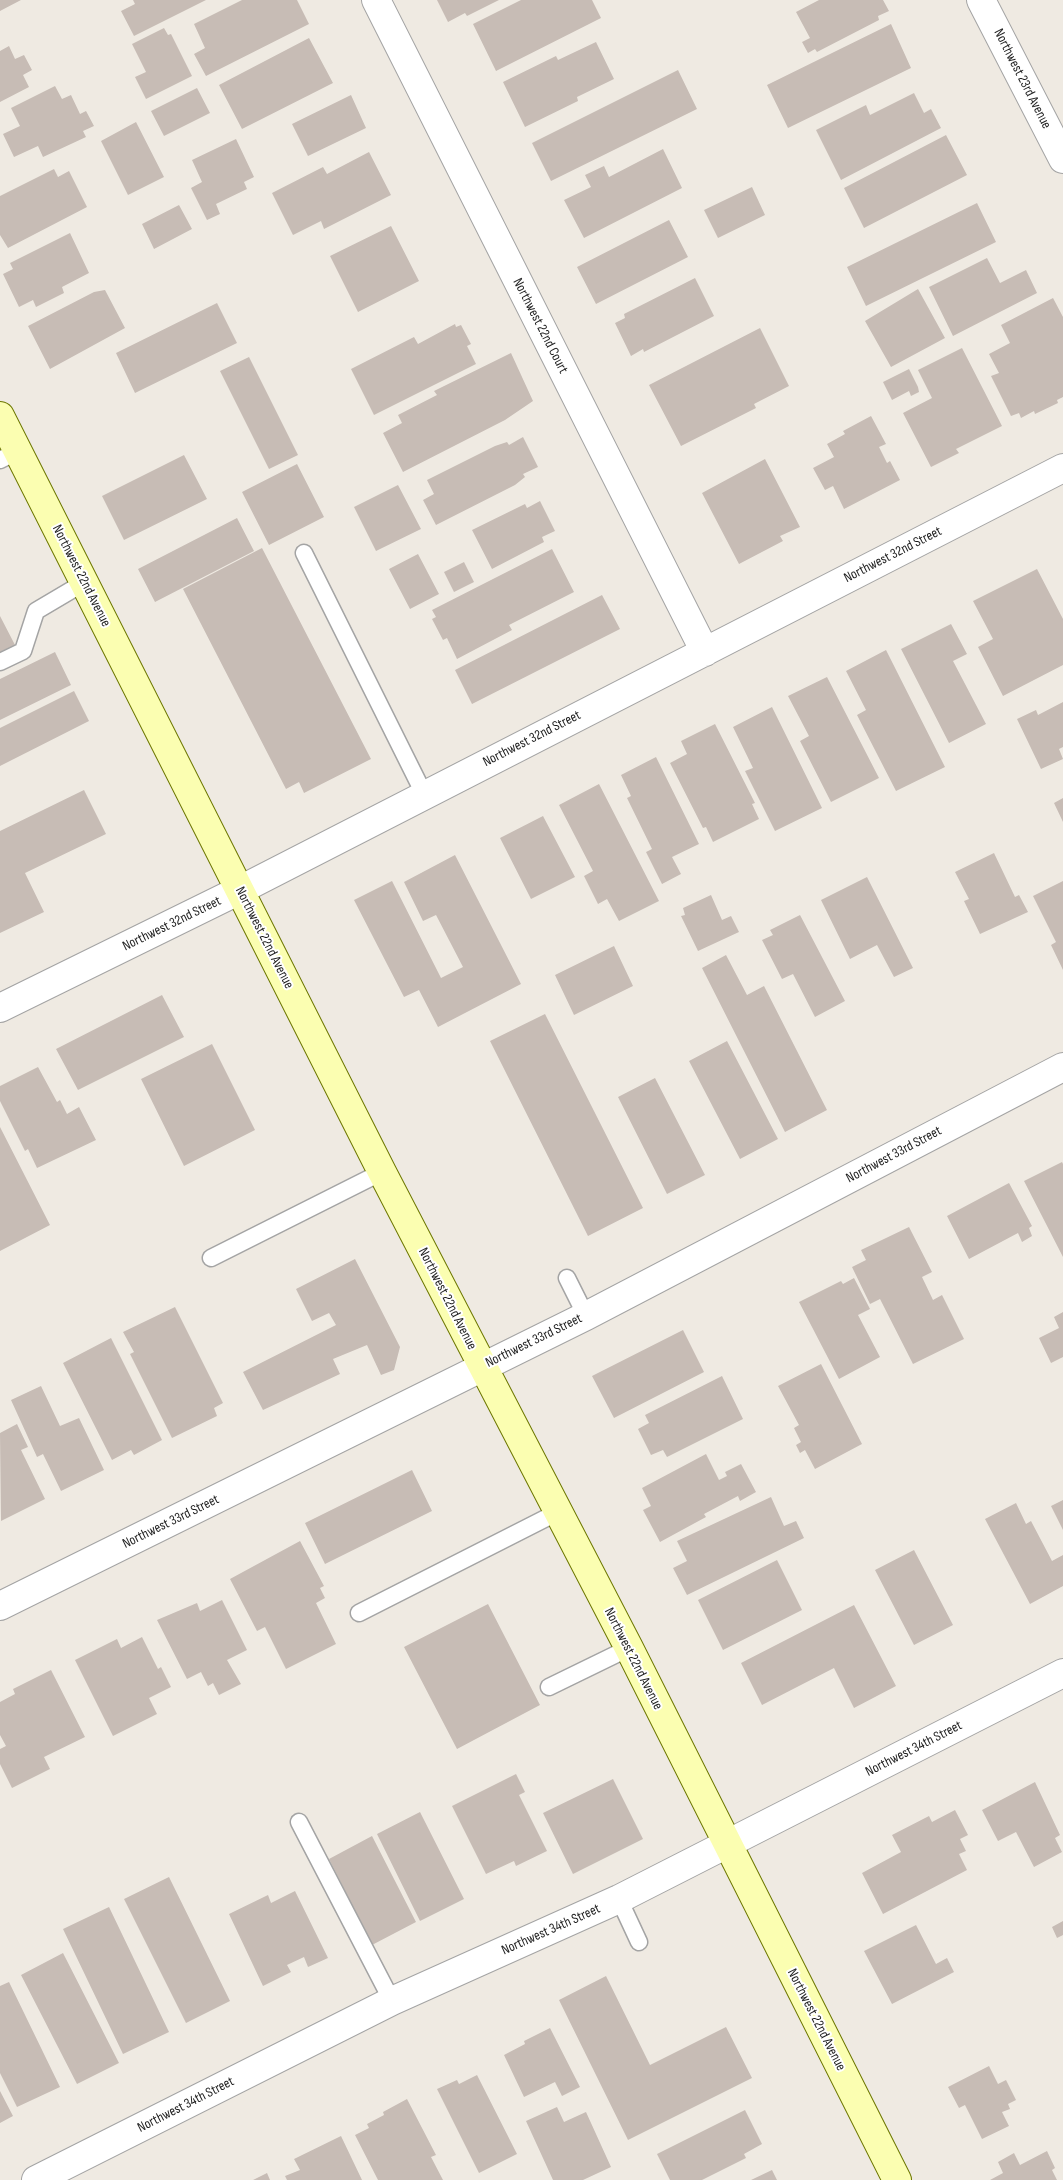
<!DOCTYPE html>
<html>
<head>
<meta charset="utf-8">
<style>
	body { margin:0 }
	canvas { display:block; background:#efeae2 }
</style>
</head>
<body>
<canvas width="1063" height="2180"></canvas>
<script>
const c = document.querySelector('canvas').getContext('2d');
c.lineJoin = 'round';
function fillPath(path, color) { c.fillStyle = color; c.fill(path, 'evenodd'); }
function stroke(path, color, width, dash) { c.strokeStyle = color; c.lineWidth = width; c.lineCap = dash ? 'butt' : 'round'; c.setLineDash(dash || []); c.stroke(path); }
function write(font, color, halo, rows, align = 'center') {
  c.font = font + ' "Sofia Sans Condensed",sans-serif'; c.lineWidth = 4; c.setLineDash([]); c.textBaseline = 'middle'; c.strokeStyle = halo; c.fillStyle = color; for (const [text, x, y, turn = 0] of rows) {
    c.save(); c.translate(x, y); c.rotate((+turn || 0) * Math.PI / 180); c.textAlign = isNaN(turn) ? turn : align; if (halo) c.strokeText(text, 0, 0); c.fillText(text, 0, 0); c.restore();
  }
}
fillPath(new Path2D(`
	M0,0H21L0,11Z
	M133,0H206L134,36L121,11L135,4Z
	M242,0H297L309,24L206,76L194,54L205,48L194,24Z
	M437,0H499L467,16L465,13L448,22Z
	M521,0H592L601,18L496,71L473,24Z
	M819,0H883L889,11L878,16L879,20L817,52L815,49L808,53L802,42L810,38L796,12Z
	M891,24L911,68L788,128L767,85Z
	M164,28L168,35L171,34L192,76L146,99L135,77L146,72L132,44Z
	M309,38L333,83L242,129L219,85Z
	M596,42L614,79L577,97L578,101L525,127L503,82L556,56L558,60Z
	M9,46L15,59L24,55L32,70L23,75L29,87L0,102V51Z
	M678,70L697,109L551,181L532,143Z
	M55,86L62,99L71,95L80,114L86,111L94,126L83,131L86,137L43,157L38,146L14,157L3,134L20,126L11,108Z
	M197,88L210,113L164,136L151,111Z
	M914,93L924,113L931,109L941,128L841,180L816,130L866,105L870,115Z
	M351,95L366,128L308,156L292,124Z
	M136,122L164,177L128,195L101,141Z
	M946,135L967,175L864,228L844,188Z
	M236,139L254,177L244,182L247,189L216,204L220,214L207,220L191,188L202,182L192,160Z
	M663,149L682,188L584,238L564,200L591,187L585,175L604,166L609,177Z
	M369,152L391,195L324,229L321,221L293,235L272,193L323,167L327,174Z
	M54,169L58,177L69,171L87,207L8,248L0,235V196Z
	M752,187L765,215L718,238L704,210Z
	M977,203L996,242L866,306L847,267Z
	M179,205L192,229L154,249L142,224Z
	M669,220L688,257L596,304L577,267Z
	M391,226L419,281L358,312L330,256Z
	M70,233L89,273L62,287L64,293L36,307L33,300L19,307L3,274L13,269L10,263Z
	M987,258L1000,283L1026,270L1037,293L953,336L929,287Z
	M695,278L714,316L644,352L643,349L631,356L615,323L625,318L624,314Z
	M918,289L945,338L891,367L865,321Z
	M105,290L125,328L50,369L28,326L94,292Z
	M1053,298L1063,317V397L1057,400L1058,403L1035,414L1034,411L1021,418L1019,413L1011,416L991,376L999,373L989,354L1010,343L1001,325Z
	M217,303L237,343L135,393L116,353Z
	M455,324L456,327L461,325L471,344L467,346L476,364L374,415L351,369L414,337L418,344Z
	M760,328L789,386L754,404L756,408L681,446L649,385Z
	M962,348L1002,426L956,449L959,453L931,467L903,413L932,398L918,370Z
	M511,353L533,401L505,420L403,472L383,433L402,423L398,415L437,395L434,391Z
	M249,357L298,455L269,469L220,371Z
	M909,369L918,387L919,392L911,396L909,391L892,400L883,382Z
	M871,416L886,444L879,447L887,463L890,461L900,480L844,509L833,486L825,490L813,468L834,457L827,444L845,434L843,431Z
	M523,437L538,467L523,474L525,477L515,485L436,525L423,500L434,494L427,480L495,446L507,442L509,445Z
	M184,455L207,499L124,540L102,496Z
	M765,459L800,527L780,536L783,541L739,564L702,493Z
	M297,464L324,517L269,545L242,492Z
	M398,485L421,529L376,551L354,507Z
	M540,501L555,531L542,537L544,542L492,569L472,530L525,504L527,508Z
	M237,518L254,551L155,602L138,569Z
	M262,548L371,759L304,793L299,782L286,789L183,589Z
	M552,549L574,592L509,625L512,630L457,659L447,638L443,640L432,619L436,617L432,610Z
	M418,554L439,594L410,609L389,569Z
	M464,562L474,582L454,592L444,572Z
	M1037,569L1063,619V665L1003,696L978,647L993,639L973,601Z
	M602,595L620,629L472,704L455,670Z
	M0,616L15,645L0,652Z
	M951,624L967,654L953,661L986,724L949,743L901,649Z
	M886,650L945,767L896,791L857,715L866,710L846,671Z
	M55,652L71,685L0,720V679Z
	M827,677L879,778L831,802L800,741L809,736L788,696Z
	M74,691L89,721L0,766V728Z
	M1063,702V747L1059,749L1063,759L1041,769L1017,719L1036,710L1038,715Z
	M772,707L822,808L775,831L745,771L753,768L733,727Z
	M715,724L755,803L752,804L759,819L713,842L706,827L703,828L670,763L687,754L681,741Z
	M656,757L699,844L672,857L681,874L662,884L646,852L652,849L627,798L631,796L621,775Z
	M599,784L659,901L619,921L607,899L598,904L584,876L593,871L559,805Z
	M84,790L106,834L25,873L44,912L0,933V831Z
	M1063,798V822L1054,803Z
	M543,816L575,877L531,899L500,838Z
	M994,853L1015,897L1019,895L1028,912L980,934L964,901L969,899L955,872Z
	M455,855L521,984L438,1027L419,990L404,997L354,900L392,881L441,978L463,967L436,915L423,921L404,882Z
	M867,877L913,968L894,977L877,945L850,959L821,900Z
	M1063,881V970L1051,945L1056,942L1033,896Z
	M711,895L722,920L731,916L739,932L698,951L681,916L685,915L683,908Z
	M800,915L845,1001L815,1017L793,974L782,979L762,940L773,935L770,930Z
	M614,946L633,986L574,1015L555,975Z
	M726,955L747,995L764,986L827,1110L785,1132L702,968Z
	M162,995L184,1037L78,1090L56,1049Z
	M545,1014L643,1208L588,1236L490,1041Z
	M727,1041L778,1139L740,1159L689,1061Z
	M212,1044L255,1130L184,1166L141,1079Z
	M38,1067L57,1102L60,1100L67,1114L79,1107L96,1140L37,1168L28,1149L25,1151L0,1101V1086Z
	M655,1078L705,1175L667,1194L618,1097Z
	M0,1127L50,1225L0,1251Z
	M1062,1162L1063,1164V1257L1024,1181Z
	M1009,1183L1032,1226L1029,1228L1032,1236L1022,1242L1018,1233L969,1259L947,1216Z
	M909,1227L932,1272L922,1277L933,1300L942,1295L964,1339L913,1364L880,1299L870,1304L852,1267L866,1260L861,1250Z
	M355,1259L400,1347L394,1370L381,1375L367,1345L333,1359L340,1374L263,1410L243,1372L336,1325L329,1313L312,1321L296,1289Z
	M854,1278L870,1309L858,1315L880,1357L839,1379L799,1302L841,1281L843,1284Z
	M175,1307L223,1403L214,1408L217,1416L172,1438L130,1354L134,1352L123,1332Z
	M1063,1312V1357L1051,1363L1039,1338L1059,1328L1054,1317Z
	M683,1330L704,1372L614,1418L592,1376Z
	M111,1338L162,1440L134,1455L131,1450L112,1460L63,1363Z
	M821,1364L862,1444L815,1469L805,1450L800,1453L796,1445L801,1442L794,1428L799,1425L778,1386Z
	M722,1376L743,1419L667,1457L663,1450L651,1455L638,1429L649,1423L645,1415Z
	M41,1386L60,1426L79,1418L104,1470L61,1491L43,1454L37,1457L11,1400Z
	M17,1424L28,1447L21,1450L45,1499L1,1521L0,1433Z
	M706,1454L719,1480L727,1476L725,1472L741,1464L756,1492L740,1501L738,1496L704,1514L706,1517L660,1542L643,1510L651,1506L642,1488Z
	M412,1470L432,1511L325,1564L305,1523Z
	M771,1497L784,1526L796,1521L804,1538L687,1595L673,1568L687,1561L677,1541Z
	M1063,1500V1530L1051,1506Z
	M1016,1503L1026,1524L1031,1521L1052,1561L1063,1555V1586L1030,1604L985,1519Z
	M300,1541L324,1586L320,1588L325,1598L316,1603L336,1644L286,1669L265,1627L257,1631L230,1579Z
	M914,1550L953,1625L914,1645L875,1570Z
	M777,1560L802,1610L723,1650L698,1600Z
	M222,1600L247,1650L227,1660L241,1684L219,1695L213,1683L208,1686L201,1672L187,1679L157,1620L197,1603L200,1611Z
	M488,1604L540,1705L457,1749L404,1647Z
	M854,1605L896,1686L854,1708L834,1668L762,1705L741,1663Z
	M142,1637L158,1669L161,1667L171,1687L149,1698L157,1714L113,1736L75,1660L117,1639L121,1648Z
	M51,1670L85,1737L44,1757L50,1769L12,1788L0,1764V1749L6,1746L0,1735V1702L15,1694L13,1689Z
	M516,1774L525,1792L519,1795L547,1851L516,1866L514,1861L486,1874L452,1806Z
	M613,1779L643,1839L573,1874L543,1813Z
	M1035,1782L1060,1835L1055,1838L1062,1852L1034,1867L1016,1832L998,1841L982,1810Z
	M955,1810L968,1835L960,1839L966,1851L959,1854L967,1870L883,1914L862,1873L901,1852L892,1835L929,1816L932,1822Z
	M420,1812L464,1899L420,1921L377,1834Z
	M372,1836L416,1922L372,1945L329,1859Z
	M169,1877L230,2001L186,2023L124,1899Z
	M295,1891L328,1958L308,1967L304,1957L287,1965L291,1972L263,1986L229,1914L268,1895L271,1903Z
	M109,1907L169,2032L123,2054L63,1929Z
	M1063,1921V1935L1057,1938L1052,1927Z
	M916,1925L936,1964L947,1958L954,1972L892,2004L864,1951Z
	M63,1953L119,2063L77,2084L21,1975Z
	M606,1976L650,2065L726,2027L752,2078L628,2140L559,2000Z
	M9,1982L60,2087L17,2107L0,2073V1986Z
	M550,2028L580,2087L562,2096L555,2082L524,2097L504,2055L525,2044L524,2041Z
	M989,2066L998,2084L1006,2080L1016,2100L1008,2104L1010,2109L1002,2112L1009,2126L982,2139L965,2105L959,2108L948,2087Z
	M477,2075L517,2154L479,2173L437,2089L457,2080L459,2084Z
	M0,2091L13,2116L0,2123Z
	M407,2099L436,2155L431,2157L443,2180H378L355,2135L369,2128L367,2124L384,2115L383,2112Z
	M557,2107L564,2122L586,2112L611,2167L583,2180H553L526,2121Z
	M745,2110L762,2144L744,2154L746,2158L702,2180H670L657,2154Z
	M341,2136L362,2180H287L285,2176L300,2170L294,2159Z
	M1047,2151L1055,2168L1052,2170L1057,2180H990L1003,2173L998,2162L1014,2153L1020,2165Z
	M772,2170L777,2180H751Z
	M267,2173L270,2180H253Z`), '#c7bcb5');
const service = new Path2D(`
	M0,460L18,451
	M304,553L424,794
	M0,662L23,651L36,611L85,582
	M211,1258L382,1172
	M567,1278L586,1316
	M359,1613L558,1512
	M549,1687L629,1648
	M299,1822L392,2001
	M619,1899L639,1942`);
const minor = new Path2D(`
	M376,0L705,652
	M981,0L1063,159
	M0,1008L240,890L1063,468
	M0,1606L586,1316L1063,1067
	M36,2180L392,2001L619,1899L1063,1673`);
const secondary = new Path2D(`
	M0,416L382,1172L629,1648L897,2180`);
stroke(service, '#a4a4a4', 19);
stroke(minor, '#a4a4a4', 30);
stroke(secondary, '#6d7700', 30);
stroke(service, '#fff', 16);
stroke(minor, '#fff', 28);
stroke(secondary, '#fbfeb1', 28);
write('14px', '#1d1d1d', '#fff', [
	["Northwest 23rd Avenue",1022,79,63],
	["Northwest 22nd Court",540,326,63],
	["Northwest 32nd Street",893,555,-27],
	["Northwest 22nd Avenue",81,576,63],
	["Northwest 32nd Street",532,739,-27],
	["Northwest 32nd Street",172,924,-26],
	["Northwest 22nd Avenue",264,938,63],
	["Northwest 33rd Street",894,1155,-28],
	["Northwest 22nd Avenue",447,1299,63],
	["Northwest 33rd Street",534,1341,-26],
	["Northwest 33rd Street",171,1522,-26],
	["Northwest 22nd Avenue",633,1659,63],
	["Northwest 34th Street",914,1749,-27],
	["Northwest 34th Street",551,1930,-24],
	["Northwest 22nd Avenue",816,2020,63],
	["Northwest 34th Street",186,2105,-27]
]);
</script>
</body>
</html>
